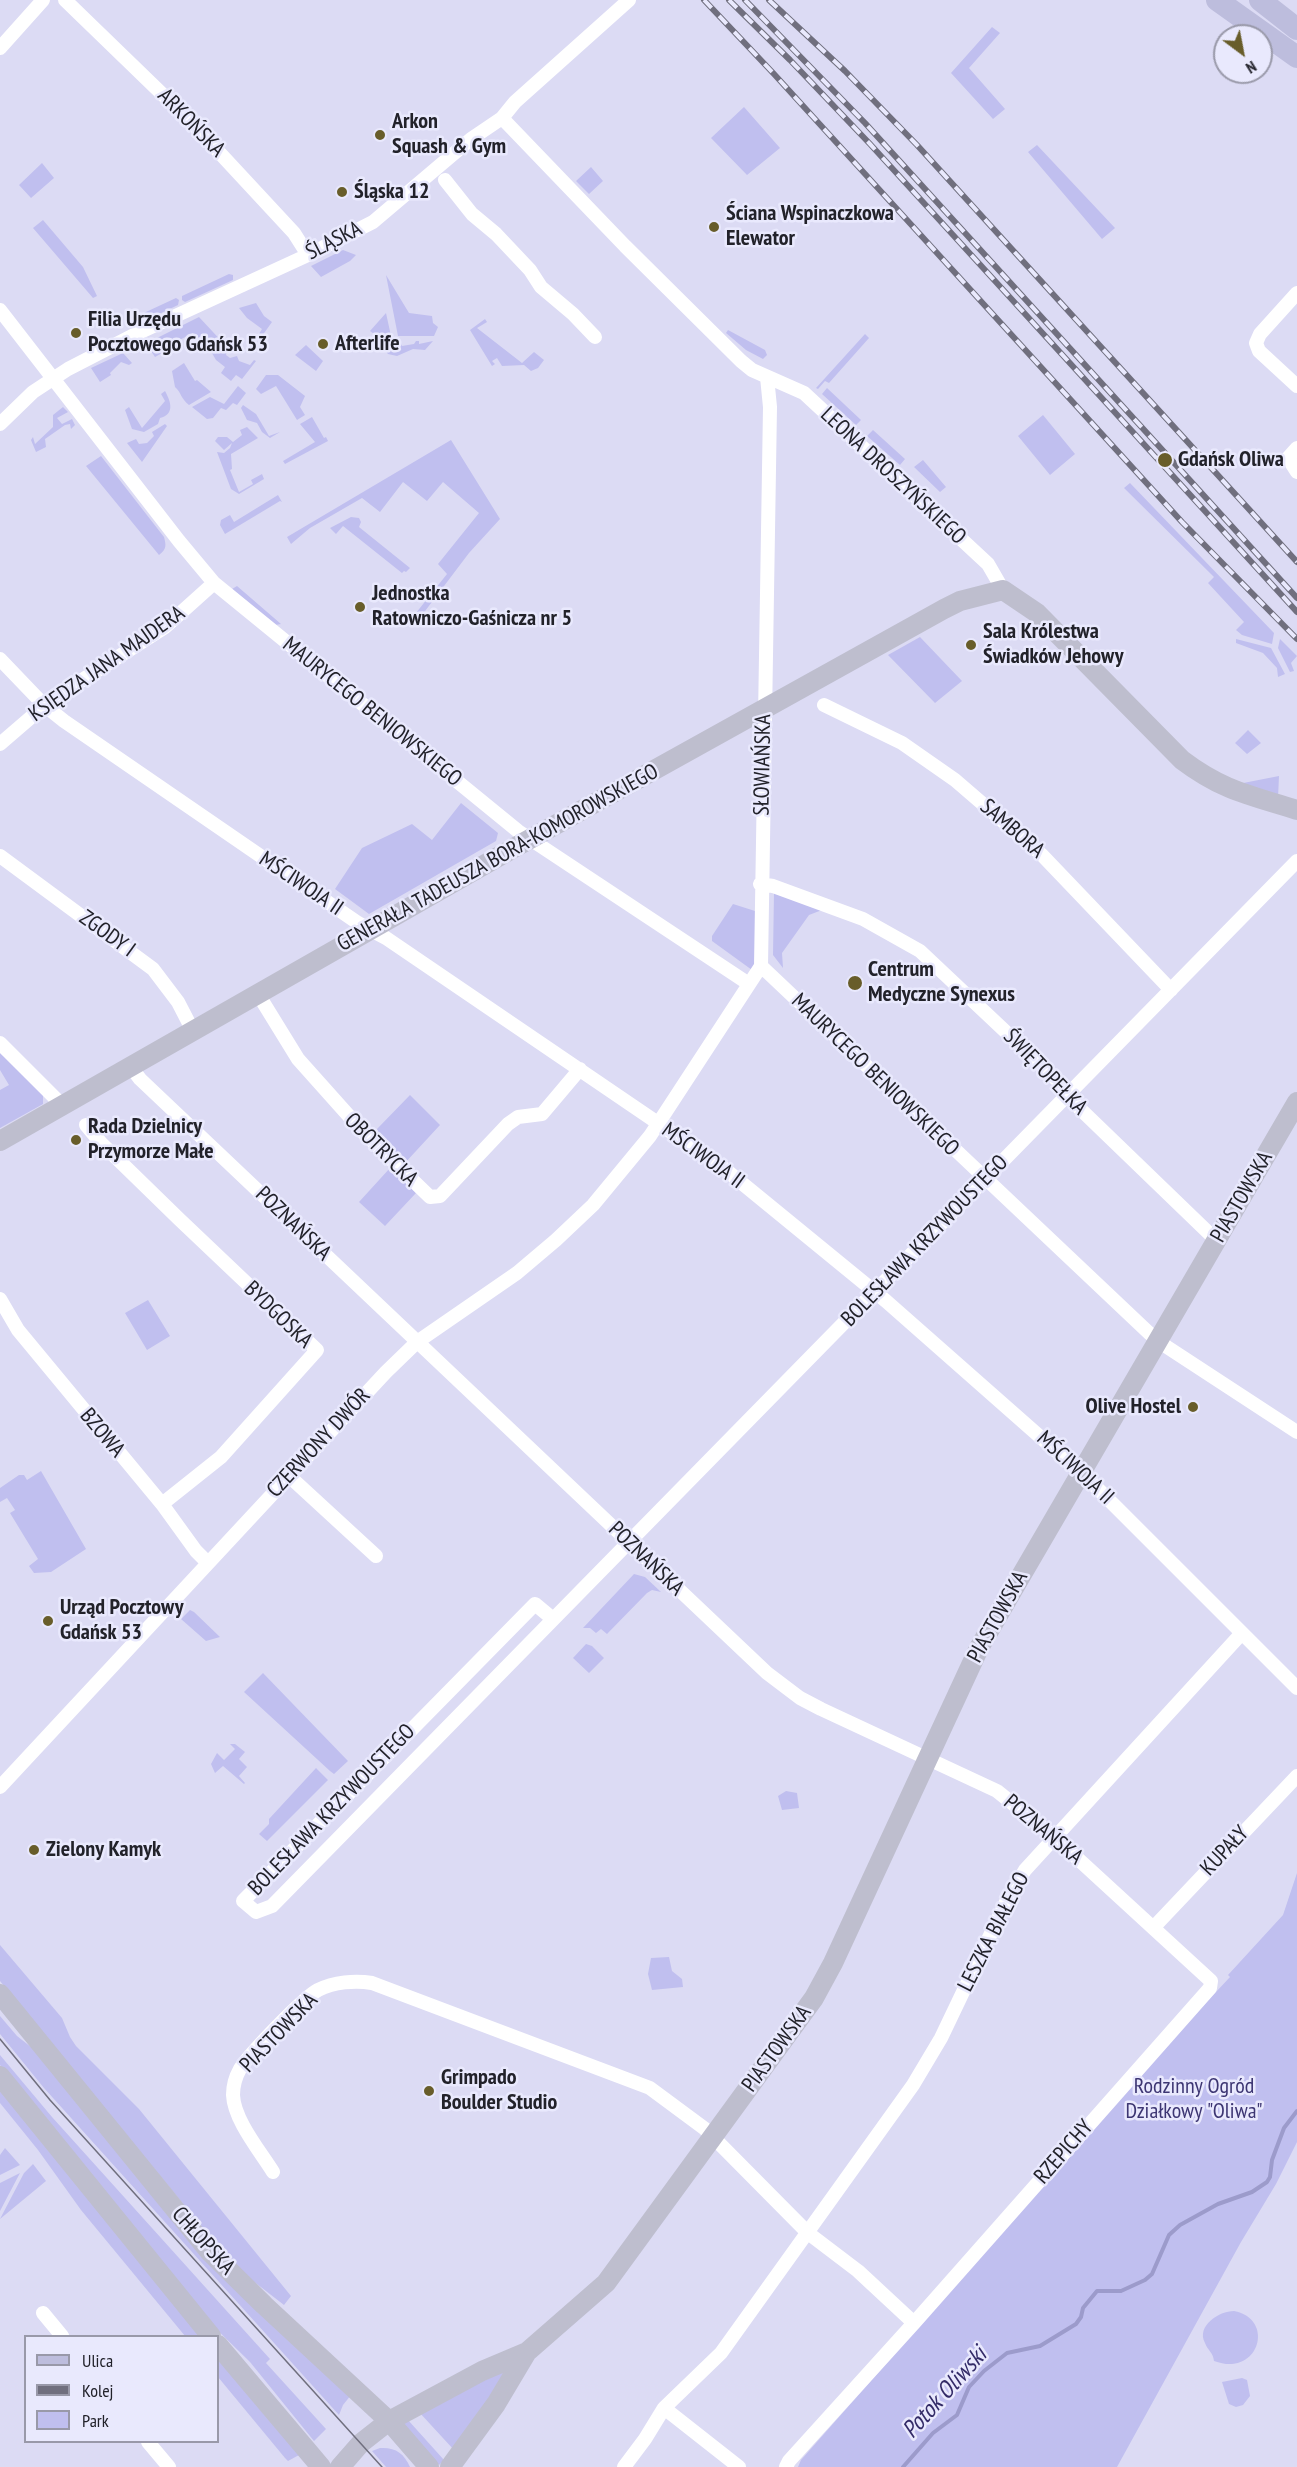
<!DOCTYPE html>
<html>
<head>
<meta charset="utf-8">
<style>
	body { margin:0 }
	#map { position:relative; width:1297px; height:2467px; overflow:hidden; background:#dcdbf4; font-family:"PT Sans Narrow",sans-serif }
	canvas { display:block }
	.legend { position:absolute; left:24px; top:2335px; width:195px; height:108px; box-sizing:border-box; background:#e9e9fd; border:2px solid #9999a9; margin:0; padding:8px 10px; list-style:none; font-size:18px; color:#22222a }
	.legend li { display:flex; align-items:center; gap:12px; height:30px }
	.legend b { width:30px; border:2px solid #9999a9 }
	.north { position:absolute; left:1213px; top:24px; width:60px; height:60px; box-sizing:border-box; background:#e9e9fd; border:2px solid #9999a9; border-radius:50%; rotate:148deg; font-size:16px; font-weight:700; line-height:24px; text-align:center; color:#22222a }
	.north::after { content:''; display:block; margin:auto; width:21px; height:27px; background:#685d2a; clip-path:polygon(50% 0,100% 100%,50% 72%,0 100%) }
</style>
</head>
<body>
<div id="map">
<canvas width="1297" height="2467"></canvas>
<ul class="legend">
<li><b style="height:8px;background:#bdbddd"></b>Ulica</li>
<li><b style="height:8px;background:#706f7e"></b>Kolej</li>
<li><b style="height:16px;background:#c0bfef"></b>Park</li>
</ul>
<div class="north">N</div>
</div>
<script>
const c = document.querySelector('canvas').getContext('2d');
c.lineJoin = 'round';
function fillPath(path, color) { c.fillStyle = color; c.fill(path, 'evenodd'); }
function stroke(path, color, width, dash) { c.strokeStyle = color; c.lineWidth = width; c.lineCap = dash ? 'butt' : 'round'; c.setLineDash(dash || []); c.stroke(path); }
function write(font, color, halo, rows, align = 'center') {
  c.font = font + ' "PT Sans Narrow",sans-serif'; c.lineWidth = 5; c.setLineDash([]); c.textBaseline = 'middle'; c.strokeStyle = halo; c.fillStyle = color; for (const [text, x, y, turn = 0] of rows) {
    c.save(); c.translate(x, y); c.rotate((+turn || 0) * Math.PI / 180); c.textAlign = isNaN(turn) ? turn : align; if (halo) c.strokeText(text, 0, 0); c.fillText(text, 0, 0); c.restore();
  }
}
fillPath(new Path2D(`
	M992,27L1000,33L969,68L1005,109L993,119L951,73Z
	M744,107L780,148L747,175L711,138Z
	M1037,145L1115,228L1102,239L1028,152Z
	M42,163L54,178L31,198L19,185Z
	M591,167L603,181L589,194L576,181Z
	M43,220L83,267L97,296L93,298L33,228Z
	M343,250L356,255L350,261L321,277L311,266Z
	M229,274L233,275V280L185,302L182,300V296Z
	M386,275L409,313L432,316L433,323L438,327L434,336H398Z
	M176,298L179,300L178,305L136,325L133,318Z
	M256,303L264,316L272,322L262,336L259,334L262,329L247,318L239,308Z
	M386,313L391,336L378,337L370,331Z
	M199,317L227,347L226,355L230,358L237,356L239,361L250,365L254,360L256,361L242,379L236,375L231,381L221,373L225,367L216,360L202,336L197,338L193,333L162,349L164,352L155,357L147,345L132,353L131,351Z
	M485,319L487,322L477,328L522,363L534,352L544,360L538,368L531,371L524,365L502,366L497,358L492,361L495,364L492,366L470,330Z
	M728,330L765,350L767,355L763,359L746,350L726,333Z
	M865,334L869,338L829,383L825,381L818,389L816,388Z
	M400,340L402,346L414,344L416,341H419V344L433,341L425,350L413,349L397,356L388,354L382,347L383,341Z
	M306,345L323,361L316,371L295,355Z
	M123,353L132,363L129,365L121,362L110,373L111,375L100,382L91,368Z
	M184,363L195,381L197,380L211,392L189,405C181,399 181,392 175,387L172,371Z
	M266,375H278L305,396L300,407L305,415L297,420L276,386L261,394L256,389Z
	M238,386L246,393L237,405L233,403L226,410L221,408L213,418L207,419L192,407L210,397L224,404Z
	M827,388L861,420L856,425L822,394Z
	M165,391C171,402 175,414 160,418L158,424L144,432L132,429L125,410L129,407L142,428L165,401L161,394Z
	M243,405L256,414L269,436L280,432L270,438L262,432L257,423L247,420L241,408Z
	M63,407L68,412L57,418L62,424L72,419L75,425L71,429L70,424L65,425L45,439L46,447L36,452L31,440L33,437L35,444L53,427V415Z
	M1043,415L1075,454L1050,475L1018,436Z
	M312,417L324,438L326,437L328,441L285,464L283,461L315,442L300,424Z
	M165,424L167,426L142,462L127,443L136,439L139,444L147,443L154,436L152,432Z
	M247,427L258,438L231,454L232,469L230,470L239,492L253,484L251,480L262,474L264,479L239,494L231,489L217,452L224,453L230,448L232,443L224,450L215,441L218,437H227L233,442L242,435L240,430Z
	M873,430L905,459L900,465L867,436Z
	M451,440L500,519L469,553L413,627L408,623L447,574L438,564L479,513L443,482L427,501L403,482L380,512L362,498L310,528L291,544L287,537Z
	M101,456L164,537C166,545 167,549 159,555L86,466Z
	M923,460L946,487L940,492L914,467Z
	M1130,483L1274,633L1272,644L1242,635L1236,630L1244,622L1208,583L1214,577L1124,488Z
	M278,495L282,502L280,501L225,534L220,525L221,520L230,515L234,522Z
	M351,517L359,518L361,522L359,527L410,568L406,572L404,571L402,573L343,526L336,534L330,528Z
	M237,586L281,624L275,625L232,589Z
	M920,637L962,681L935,703L888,655Z
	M1236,639L1271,648L1285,674L1278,677L1277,668L1263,653L1236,643Z
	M1280,639L1297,656L1291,663L1294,671L1290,672L1278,648Z
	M1248,730L1261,743L1247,754L1235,743Z
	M1279,776L1278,798L1233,785Z
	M461,803L498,833L496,841L369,914L335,889L362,848L412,824L432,840Z
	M774,892L822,910L809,915L782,953L783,968L773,955Z
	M733,904L755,911L756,966L752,970L712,941V936Z
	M0,1053L43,1095V1104L0,1128V1090L9,1085L0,1070Z
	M410,1095L440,1125L404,1164L377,1137V1129Z
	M390,1168L416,1193L385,1226L359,1202Z
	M148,1300L170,1336L147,1350L125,1313Z
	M41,1471L86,1549L51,1572L34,1573L29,1566L38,1559L10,1513L15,1510L7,1498L0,1502V1488L19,1475H24L27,1480Z
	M634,1574L645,1577L661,1592L652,1590L647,1593L607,1634L601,1629L596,1633L590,1628H583Z
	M190,1610L194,1612L220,1637L206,1641L181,1619Z
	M586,1644L592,1646L604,1658L589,1673L573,1658Z
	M263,1673L348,1761L334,1774L330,1771L244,1692Z
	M230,1744H235L245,1752L239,1759L247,1767L239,1776L245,1783L244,1784L223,1766L215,1773L211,1764L217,1753L224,1760L235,1749Z
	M316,1768L328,1780L267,1841L259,1834L269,1824V1819Z
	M786,1791L797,1793L799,1808L782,1810L778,1796Z
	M1297,1873V2142L1276,2184L1241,2242L1117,2467H798L801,2460L1188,2022L1230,1977L1228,1975L1283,1915Z
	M0,1945L62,2018L70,2037L76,2046L139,2109L291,2296L284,2305L235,2267L0,1981Z
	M669,1957L672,1971L682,1979L683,1987L652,1990L648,1974L651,1958Z
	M0,2016L17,2036L36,2051L351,2395L343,2405L339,2415L44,2088L0,2034Z
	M0,2055L52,2117L270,2359L266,2363L326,2429L314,2441L250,2362L205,2318L0,2065Z
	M0,2088L202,2336H185L81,2210L38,2150L0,2103Z
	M5,2148L20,2165L0,2175V2155Z
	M33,2164L46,2181L0,2219L24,2173Z
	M20,2173L0,2211V2183Z
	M1234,2311C1276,2319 1259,2378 1214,2361C1213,2352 1208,2351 1205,2343C1196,2326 1219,2311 1234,2311Z
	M218,2356L299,2455L288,2461L285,2458L218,2377Z
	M512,2363L454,2450L419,2412Z
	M1242,2378L1247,2380L1250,2396L1243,2405L1236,2407L1229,2404L1222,2382Z
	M408,2420L444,2460L439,2465L403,2423Z
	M380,2448C395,2447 404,2453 410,2467H386L372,2451Z`), '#c0bfef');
stroke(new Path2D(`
	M903,2467L933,2433L957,2415L969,2387L984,2371L1007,2353L1040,2346L1076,2324L1081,2317L1083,2308L1097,2291H1121L1145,2280L1152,2274L1169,2235L1180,2225L1218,2204L1252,2192L1267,2182L1270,2177L1272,2160L1284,2128L1297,2111`), '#9c9bcb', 4);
stroke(new Path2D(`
	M65,0L191,122L294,233L308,255
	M0,48L43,0
	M502,118L625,246L741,361L752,370L804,393L988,564L1003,590
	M445,180L472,214L496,234L530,270L541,287L573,314L595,337
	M1297,293L1260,334L1256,343L1259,351L1297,386
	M0,310L179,541L214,583L518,831L749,984
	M0,424L33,392L68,369L134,335L308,255L373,222L471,139L502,118L515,102L629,0
	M1297,448L1288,458L1297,472
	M0,659L44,705L64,721L358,923L386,938L721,1166L886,1301L1089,1480L1297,1688
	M824,705L902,743L955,780L1042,855L1171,990
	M0,744L51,700L165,627L214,583
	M0,856L153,969L178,1002L193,1031
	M760,884L773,886L863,919L920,951L1059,1082L1074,1103L1217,1241
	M761,966L1149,1333L1167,1347L1297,1432
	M258,994L298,1059L365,1134L430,1197L440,1196L508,1124L518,1117L542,1114L580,1069
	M0,1043L62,1105
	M131,1067L140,1079L767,1673L800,1698L821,1709L997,1791L1053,1836L1211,1981L1210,1988L914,2323L789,2461L786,2467
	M86,1125L101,1143L179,1219L317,1350L221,1457L162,1504
	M0,1299L18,1330L162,1504L196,1551L208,1563
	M289,1476L376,1556
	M553,1619L535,1604L243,1901L256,1912L272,1906L1297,861
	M0,1787L386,1372L417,1342L517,1273L556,1240L593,1205L650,1136L761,966L770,407L767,377
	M1153,1928L1297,1776
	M273,2172C260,2151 234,2120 233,2095C233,2086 236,2076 240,2069C249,2054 303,1998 318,1990C334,1982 355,1980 372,1983L650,2088L704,2128L808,2233L858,2271L914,2323
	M43,2313L62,2336
	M664,2408L739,2467
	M148,2442L169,2467
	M624,2467L645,2439L664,2408L721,2353L913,2085L941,2038L1006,1902L1025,1870L1242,1633`), '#fff', 14);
stroke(new Path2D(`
	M0,1141L512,849L944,609L960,601L1003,590L1037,613L1182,760C1223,791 1250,795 1297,810
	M0,1994L209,2251L264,2305L389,2421L429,2467
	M0,2076L211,2336
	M218,2345L321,2467
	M340,2467L361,2443L389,2421L482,2371L527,2352L606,2283L814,1998L833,1963L979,1648L1297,1102
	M450,2467L496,2404L527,2352`), '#bebece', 20);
stroke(new Path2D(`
	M1217,0L1297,57
	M1260,0L1297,29`), '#bdbddd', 22);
stroke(new Path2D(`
	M0,2039L50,2100L382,2467`), '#706f7e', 1.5);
const rail = new Path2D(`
	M704,0L774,74L1182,522L1297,639
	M729,0L790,60L870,144L1297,612
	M745,0L865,123L1297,598
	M769,0L845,71L917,145L1297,562`);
stroke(rail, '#706f7e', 6);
stroke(rail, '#e9e9fd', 4, [11]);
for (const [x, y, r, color] of [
	[380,135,6,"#685d2a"],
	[342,192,6,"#685d2a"],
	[714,227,6,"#685d2a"],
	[76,333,6,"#685d2a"],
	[323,344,6,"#685d2a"],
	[1165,460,8,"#685d2a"],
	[360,607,6,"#685d2a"],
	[971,645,6,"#685d2a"],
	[855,983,8,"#685d2a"],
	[76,1140,6,"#685d2a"],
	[1193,1407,6,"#685d2a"],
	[48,1621,6,"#685d2a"],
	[34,1850,6,"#685d2a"],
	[429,2091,6,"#685d2a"]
]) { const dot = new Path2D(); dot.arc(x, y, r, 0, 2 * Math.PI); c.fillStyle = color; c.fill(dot); stroke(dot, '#e9e9fd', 2); }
write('bold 22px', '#22222a', '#e9e9fd', [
	["Arkon",392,122],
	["Squash & Gym",392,147],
	["Śląska 12",354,192],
	["Ściana Wspinaczkowa",726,214],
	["Elewator",726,239],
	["Filia Urzędu",88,320],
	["Pocztowego Gdańsk 53",88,345],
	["Afterlife",335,344],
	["Gdańsk Oliwa",1178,460],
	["Jednostka",372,594],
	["Ratowniczo-Gaśnicza nr 5",372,619],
	["Sala Królestwa",983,632],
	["Świadków Jehowy",983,657],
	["Centrum",868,970],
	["Medyczne Synexus",868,995],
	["Rada Dzielnicy",88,1127],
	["Przymorze Małe",88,1152],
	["Olive Hostel",1181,1407,"right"],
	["Urząd Pocztowy",60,1608],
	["Gdańsk 53",60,1633],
	["Zielony Kamyk",46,1850],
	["Grimpado",441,2078],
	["Boulder Studio",441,2103]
], 'left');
write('22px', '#22222a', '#e9e9fd', [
	["ARKOŃSKA",191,123,46],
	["ŚLĄSKA",334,241,-27],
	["LEONA DROSZYŃSKIEGO",893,476,43],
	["KSIĘDZA JANA MAJDERA",107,664,-35],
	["MAURYCEGO BENIOWSKIEGO",372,712,39],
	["SŁOWIAŃSKA",763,765,-89],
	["SAMBORA",1012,829,41],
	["GENERAŁA TADEUSZA BORA-KOMOROWSKIEGO",498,858,-29],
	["MŚCIWOJA II",301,884,34],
	["ZGODY I",107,934,36],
	["ŚWIĘTOPEŁKA",1045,1072,46],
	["MAURYCEGO BENIOWSKIEGO",875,1075,44],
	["OBOTRYCKA",381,1150,45],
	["MŚCIWOJA II",703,1156,36],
	["PIASTOWSKA",1242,1197,-60],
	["POZNAŃSKA",293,1224,44],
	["BOLESŁAWA KRZYWOUSTEGO",925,1241,-46],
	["BYDGOSKA",278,1315,44],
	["BZOWA",102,1433,50],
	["CZERWONY DWÓR",319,1443,-47],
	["MŚCIWOJA II",1075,1468,43],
	["POZNAŃSKA",646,1559,44],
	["PIASTOWSKA",998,1617,-61],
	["BOLESŁAWA KRZYWOUSTEGO",332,1810,-46],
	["POZNAŃSKA",1043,1830,40],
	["KUPAŁY",1225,1851,-47],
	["LESZKA BIAŁEGO",994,1932,-63],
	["PIASTOWSKA",279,2033,-46],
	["PIASTOWSKA",777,2049,-54],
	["RZEPICHY",1064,2152,-49],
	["CHŁOPSKA",203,2241,48]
]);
write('22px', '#3d3673', '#e9e9fd', [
	["Rodzinny Ogród",1194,2087],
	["Działkowy \"Oliwa\"",1194,2112]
]);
write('italic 24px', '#342c68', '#e9e9fd', [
	["Potok Oliwski",945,2393,-48]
]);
</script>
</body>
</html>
